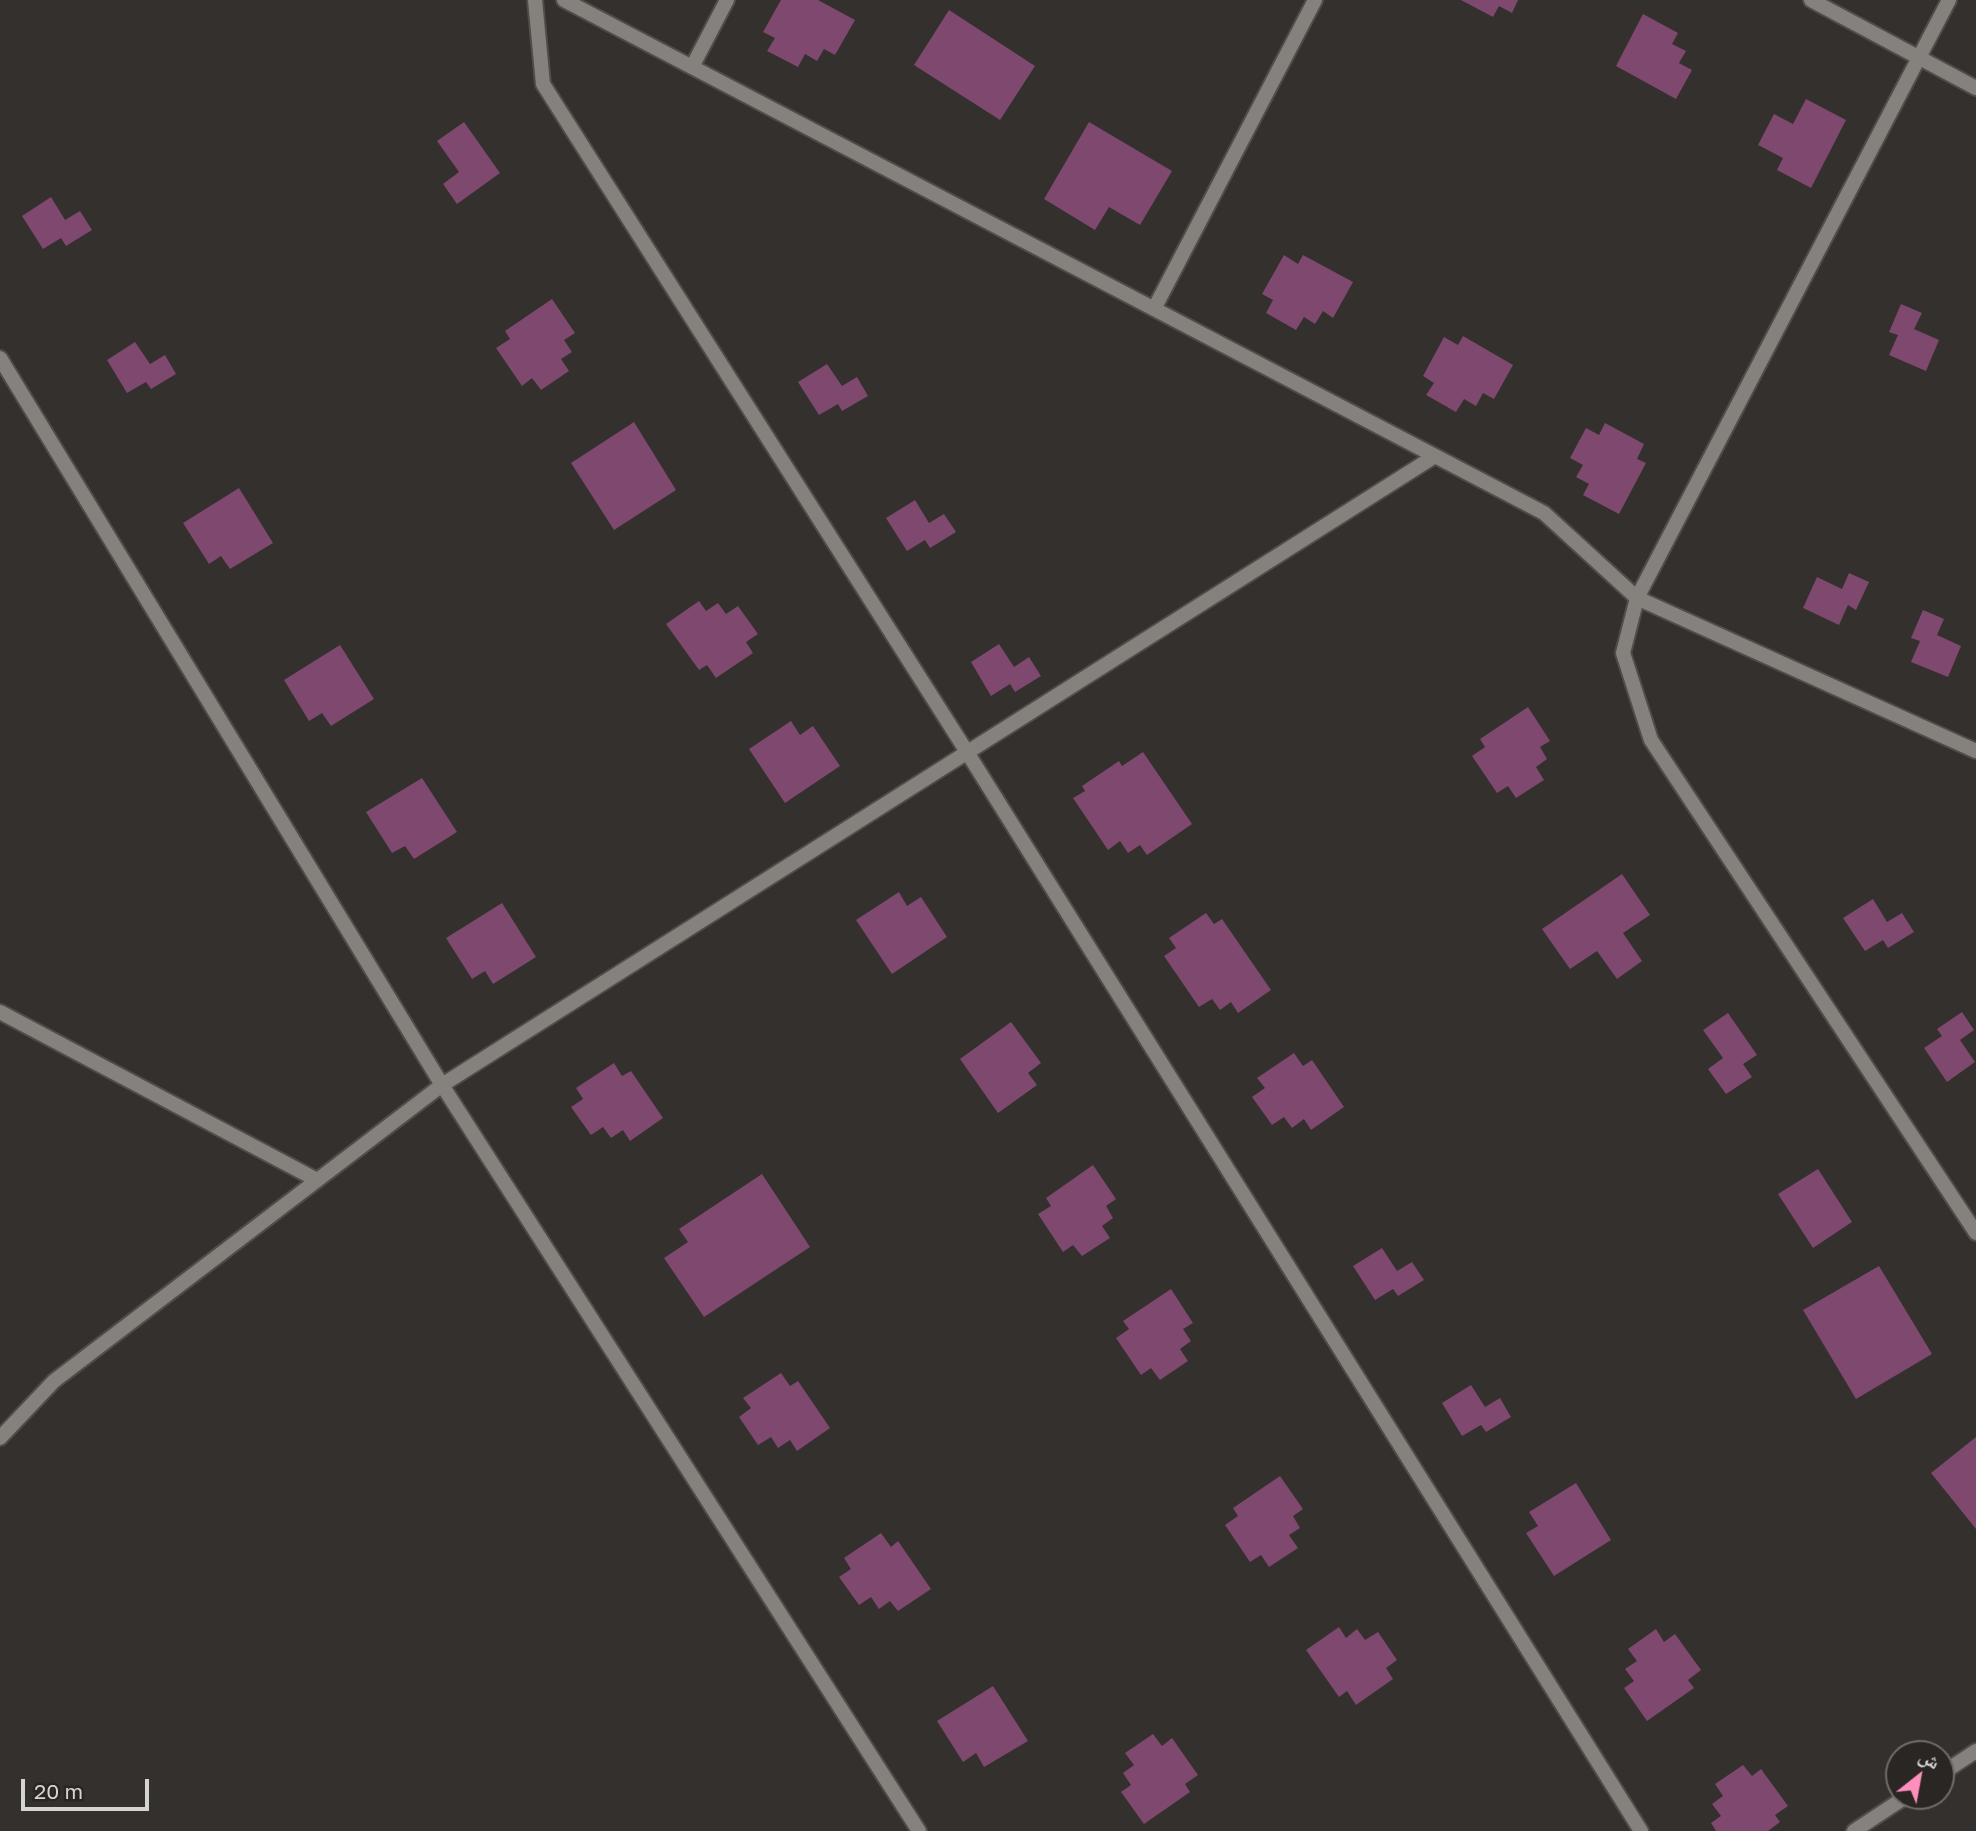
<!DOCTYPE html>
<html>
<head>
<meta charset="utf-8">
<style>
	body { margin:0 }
	#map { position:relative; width:1976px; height:1831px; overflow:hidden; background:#33302d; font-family:"Golos Text","Noto Naskh Arabic",sans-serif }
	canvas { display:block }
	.north { position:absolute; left:1885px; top:1740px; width:70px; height:70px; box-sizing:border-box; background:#292623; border:2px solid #6e6c69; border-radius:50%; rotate:31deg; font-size:19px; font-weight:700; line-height:28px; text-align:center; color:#d6d4d2 }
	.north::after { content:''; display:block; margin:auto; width:24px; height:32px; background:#fe8ebc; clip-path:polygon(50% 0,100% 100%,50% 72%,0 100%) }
	.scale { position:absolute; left:21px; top:1779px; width:128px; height:32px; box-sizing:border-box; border:4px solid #d6d4d2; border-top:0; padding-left:9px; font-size:21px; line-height:24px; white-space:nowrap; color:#d6d4d2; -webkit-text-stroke:5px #292623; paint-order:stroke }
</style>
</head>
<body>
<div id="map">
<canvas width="1976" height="1831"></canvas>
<div class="north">ش</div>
<div class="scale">20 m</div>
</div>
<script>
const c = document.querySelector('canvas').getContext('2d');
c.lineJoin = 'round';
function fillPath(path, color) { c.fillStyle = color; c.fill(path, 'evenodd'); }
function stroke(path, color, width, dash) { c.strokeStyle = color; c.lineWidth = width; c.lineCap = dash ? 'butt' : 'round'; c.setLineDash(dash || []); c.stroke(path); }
fillPath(new Path2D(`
	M781,0H818L855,20L835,55L824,49L817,61L805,54L798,67L767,51L775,38L763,32Z
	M1461,0H1518L1512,13L1499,6L1493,17Z
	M949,10L1035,66L1000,120L914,65Z
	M1643,14L1678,33L1672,44L1686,51L1679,63L1692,70L1676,99L1616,66Z
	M1806,99L1846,120L1811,188L1777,170L1783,158L1758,145L1774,114L1793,124Z
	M464,122L500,173L457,204L443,184L459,172L437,141Z
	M1089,122L1172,171L1140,225L1109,207L1095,230L1044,199Z
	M51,197L65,220L80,211L92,230L66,246L61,238L43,249L22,216Z
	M1284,255L1298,264L1303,255L1353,282L1333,318L1323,311L1315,324L1304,317L1296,330L1266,313L1273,300L1262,294Z
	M552,299L575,333L564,340L572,352L561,359L569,371L541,390L532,378L522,386L496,348L510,339L505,331Z
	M1901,304L1922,313L1914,329L1939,340L1926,371L1889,355L1898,335L1889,332Z
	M1463,336L1513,365L1494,399L1483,393L1476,406L1464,399L1456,412L1426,395L1434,383L1423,376L1444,337L1458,345Z
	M135,342L150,364L165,355L176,374L151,389L146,382L127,393L107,360Z
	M827,364L842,386L857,377L868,396L842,411L838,404L819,415L798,382Z
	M634,422L676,490L614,530L571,463Z
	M1605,423L1644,444L1637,459L1646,463L1619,514L1583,495L1589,484L1576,477L1583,465L1570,458L1586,428L1599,435Z
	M239,488L273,543L230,569L221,556L209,564L183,523Z
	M915,500L929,523L944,514L956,532L930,548L925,540L907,551L886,518Z
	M1849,573L1869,582L1856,610L1848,605L1839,625L1803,608L1817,577L1842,589Z
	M699,601L706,611L718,603L726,614L738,606L758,634L746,642L753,653L716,678L707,665L699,670L666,624Z
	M1923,610L1944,619L1937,635L1961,646L1948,677L1911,662L1920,641L1911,638Z
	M999,644L1014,667L1029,657L1041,676L1015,692L1010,684L991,696L971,662Z
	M340,645L374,699L331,726L322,713L309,721L284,680Z
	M1528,707L1550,741L1540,747L1547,759L1536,767L1544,780L1516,798L1508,786L1497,793L1472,756L1485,747L1480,739Z
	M791,721L800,735L813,726L840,766L785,803L749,749Z
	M1143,752L1192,824L1147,855L1140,845L1128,853L1120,841L1108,850L1073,798L1085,791L1082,786L1119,761L1122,766Z
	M422,778L457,832L414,859L405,846L392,853L366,812Z
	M1622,874L1650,915L1623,933L1642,961L1617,979L1597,951L1570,969L1542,929Z
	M899,892L907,906L921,897L947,937L892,974L856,920Z
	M1873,899L1887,922L1902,913L1914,932L1888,948L1883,940L1865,951L1843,918Z
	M502,903L536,957L493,984L485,971L472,979L446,938Z
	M1206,913L1214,924L1222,919L1271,990L1238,1013L1231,1002L1220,1010L1212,999L1199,1007L1164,956L1176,948L1169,938Z
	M1962,1012L1974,1030L1960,1040L1975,1062L1947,1082L1924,1048L1942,1036L1937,1029Z
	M1728,1013L1757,1055L1743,1064L1752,1077L1726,1094L1708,1069L1723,1058L1703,1030Z
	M1011,1022L1041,1063L1028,1073L1037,1085L998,1113L960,1059Z
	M1294,1053L1303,1066L1312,1060L1344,1107L1311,1130L1304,1119L1292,1128L1284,1117L1272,1125L1252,1097L1265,1088L1257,1078Z
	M614,1063L622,1076L631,1071L663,1118L630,1141L623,1130L611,1138L603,1127L591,1135L571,1107L583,1099L576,1088Z
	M1093,1165L1116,1199L1106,1206L1113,1218L1102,1226L1110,1238L1082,1256L1073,1245L1063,1252L1038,1214L1051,1206L1046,1198Z
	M1818,1169L1852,1222L1813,1248L1778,1194Z
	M762,1174L810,1247L704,1317L664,1258L688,1242L679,1229Z
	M1382,1248L1397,1271L1412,1262L1424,1280L1398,1296L1393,1289L1375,1300L1353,1266Z
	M1879,1266L1932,1354L1856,1399L1803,1310Z
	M1171,1289L1193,1323L1183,1329L1191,1341L1180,1349L1188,1361L1160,1380L1151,1368L1141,1375L1116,1338L1129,1329L1123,1321Z
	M781,1373L790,1386L798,1381L830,1428L797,1451L790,1440L778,1448L771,1437L758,1445L739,1417L751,1408L743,1398Z
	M1471,1385L1485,1407L1500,1398L1511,1417L1486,1432L1481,1425L1462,1436L1442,1403Z
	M1976,1437V1529L1931,1473Z
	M1280,1476L1303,1509L1293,1516L1300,1528L1289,1535L1298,1548L1269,1567L1261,1555L1250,1562L1225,1525L1238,1516L1233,1508Z
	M1576,1483L1611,1540L1554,1576L1526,1533L1538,1526L1529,1512Z
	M881,1533L891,1547L898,1541L931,1589L898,1611L890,1601L879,1609L871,1597L859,1605L839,1577L851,1569L844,1558Z
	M1339,1627L1346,1638L1357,1629L1365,1640L1378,1632L1397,1660L1386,1668L1393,1679L1356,1705L1347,1691L1339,1697L1306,1650Z
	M1656,1629L1664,1642L1675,1634L1701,1670L1688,1680L1694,1688L1647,1721L1624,1688L1634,1681L1625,1669L1637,1661L1628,1649Z
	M993,1686L1028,1741L984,1767L976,1753L963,1762L937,1721Z
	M1153,1734L1162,1746L1172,1738L1198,1775L1185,1784L1190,1792L1144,1824L1121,1792L1131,1785L1123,1773L1134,1765L1125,1753Z
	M1743,1765L1752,1776L1761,1769L1788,1806L1775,1815L1780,1822L1768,1831H1716L1711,1823L1721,1816L1712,1804L1723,1796L1715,1784Z`), '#7f486f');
const minor = new Path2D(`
	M535,0L543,84L967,752L1641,1831
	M564,0L1544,513L1637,598L1976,751
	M1811,0L1976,88
	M1949,0L1637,598L1623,653L1651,740L1976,1233
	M692,67L727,0
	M1154,309L1315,0
	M0,358L442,1085L919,1831
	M0,1012L317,1180
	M0,1438L54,1381L442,1085L1435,456
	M1941,1774L1976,1751
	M1854,1831L1907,1796`);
stroke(minor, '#4f4d4a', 18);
stroke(minor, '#85827e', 14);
</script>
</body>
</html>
